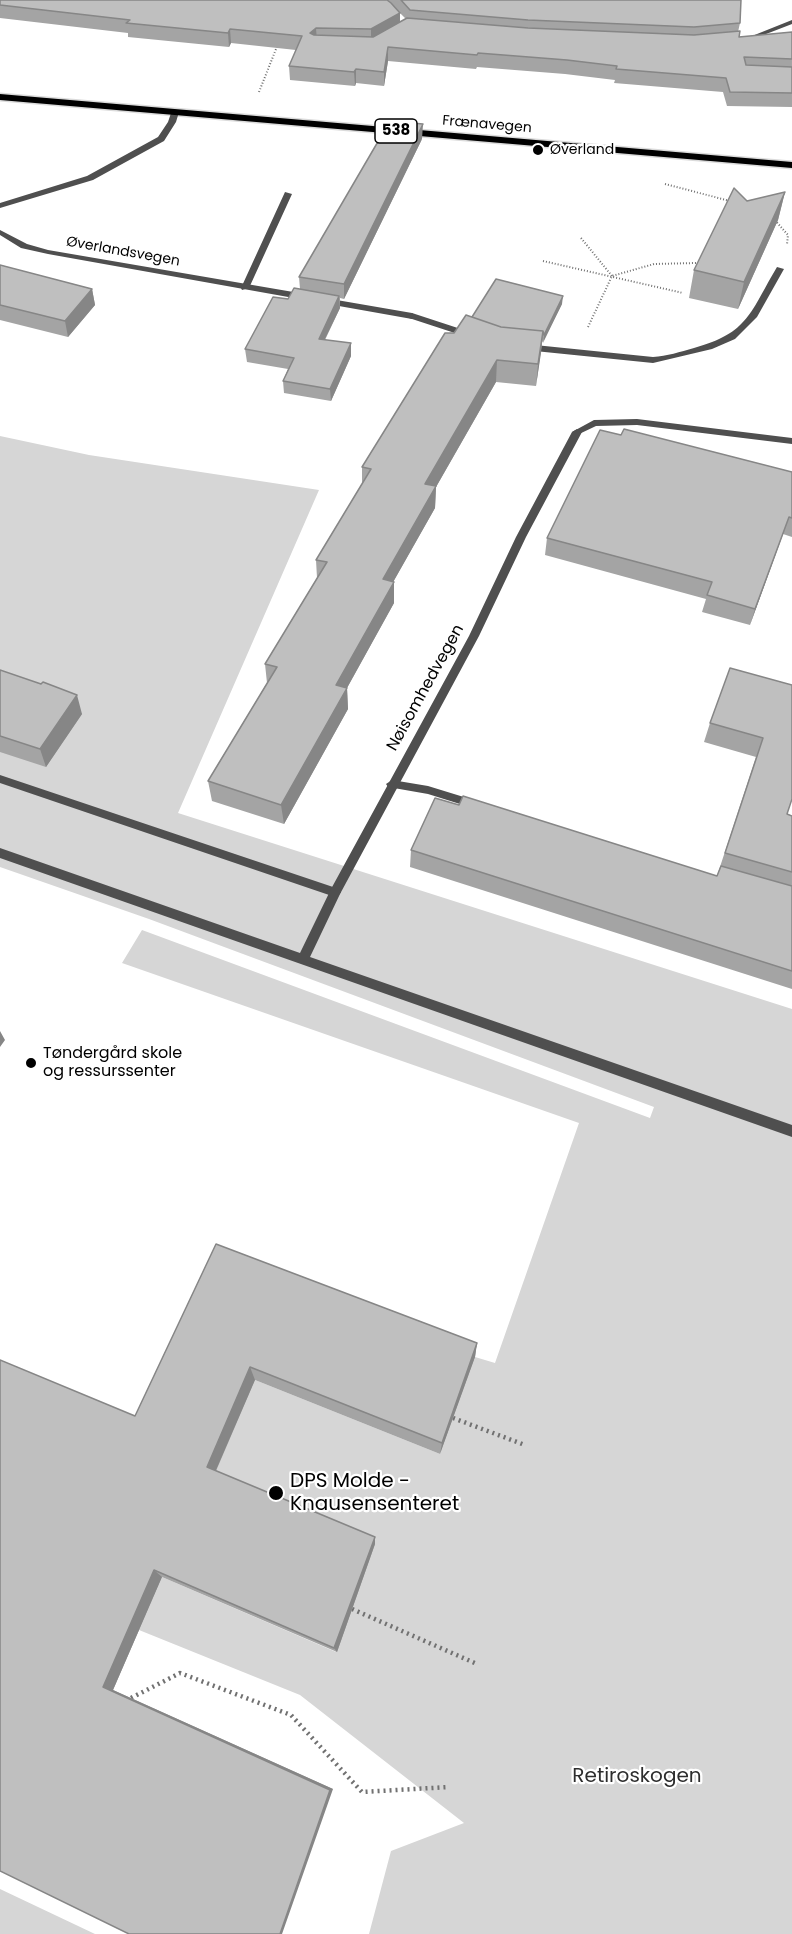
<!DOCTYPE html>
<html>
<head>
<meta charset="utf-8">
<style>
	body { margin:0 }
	canvas { display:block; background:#fff }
</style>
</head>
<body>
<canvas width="792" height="1934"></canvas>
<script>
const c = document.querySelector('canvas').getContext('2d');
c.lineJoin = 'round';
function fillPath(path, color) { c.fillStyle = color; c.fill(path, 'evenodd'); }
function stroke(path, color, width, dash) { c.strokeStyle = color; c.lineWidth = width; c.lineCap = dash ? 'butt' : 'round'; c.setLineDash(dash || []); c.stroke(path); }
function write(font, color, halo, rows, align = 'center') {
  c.font = font + ' Poppins,sans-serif'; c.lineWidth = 4.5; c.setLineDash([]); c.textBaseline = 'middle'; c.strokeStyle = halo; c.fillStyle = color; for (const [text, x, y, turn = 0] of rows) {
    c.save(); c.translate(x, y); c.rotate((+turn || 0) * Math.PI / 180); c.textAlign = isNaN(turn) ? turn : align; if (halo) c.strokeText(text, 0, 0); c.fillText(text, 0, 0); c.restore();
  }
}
fillPath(new Path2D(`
	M0,436L89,455L319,490L178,813L792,1009V1934H369L391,1851L464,1823L300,1695L139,1630L162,1577L336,1652L213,1477L255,1380L440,1454L475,1357L495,1363L579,1123L122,963L142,930L650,1118L654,1107L149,919L0,867Z
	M0,1889L95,1934H0Z`), '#d6d6d6');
const primary = new Path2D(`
	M0,94L792,162V168L0,100Z`);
stroke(primary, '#dbdbdb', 3);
stroke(new Path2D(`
	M259,92L278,44
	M665,184L730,201
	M773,218L788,235L787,244
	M581,238L612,276
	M543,261L683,293
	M588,327L612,276L654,264L697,263`), '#717171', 2, [1, 2]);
stroke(new Path2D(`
	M453,1418L525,1445
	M352,1609L477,1664
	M131,1698L180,1673L291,1715L362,1792L449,1787`), '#717171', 4.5, [2, 4]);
fillPath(new Path2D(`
	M285,192L292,194L249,288L242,290L241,288Z
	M777,267L784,269L757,317L735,339L712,349L653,363L525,350L521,347L525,344L653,357C667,356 680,352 694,348C749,333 750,312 777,267Z
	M412,313L473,333L474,335L470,338L467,337L409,318V314Z
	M637,419L792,438V444L637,425L596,426L577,435L572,432L594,420Z
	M0,775L339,889L341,892L339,895L335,897L0,783Z
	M392,780L428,786L480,802L482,805L476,809L428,794L388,787L386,784Z`), '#4f4f4f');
fillPath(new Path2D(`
	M792,20V24L748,41L742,40Z
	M172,110L179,112L176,122L164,141L93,180L0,208V203L87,176L158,137L168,122Z
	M0,230L27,244L48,250L305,294L309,297L305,300L48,254L21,248L0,235Z
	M325,298L412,313L416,316L412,319L322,303V299Z
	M577,429L582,432L526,537L479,636L340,894L310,957L792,1125V1137L0,858V848L300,953L331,889L469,636L516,537L572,432Z`), '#4f4f4f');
fillPath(primary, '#000');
fillPath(new Path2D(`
	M0,0H741L740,23L738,32L739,37L792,32V107L727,106L723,92L614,83L615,80L565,74L477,67L476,69L388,61L384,86L356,83L355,86L290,80L289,66L296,50L231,43L229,47L128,37V33L0,18ZM400,13L406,19L400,23Z
	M422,139L344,299L340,298V308L325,340L351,356L331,401L284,393L283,381L288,369L247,362L245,349L288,299L300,289L299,277Z
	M785,192L778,220L738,309L689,298L694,270L747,201Z
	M0,265L92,289L95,305L68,337L0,320Z
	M562,304L542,343L536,386L496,382L436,487L435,508L393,582L394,603L347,688L348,709L284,824L212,801L208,781L267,683L265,664L317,578L316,560L362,484V467L454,333L472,317Z
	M621,435L792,472V537L783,534L750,625L702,612L706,599L545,555L547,538Z
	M0,670L82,714L46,767L0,752Z
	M792,685L787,814L792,816V989L410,867L411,850L459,805L717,876L756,757L704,742L710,723Z
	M216,1244L477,1343L475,1357L440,1454L255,1380L216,1471L375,1544L337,1652L162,1577L113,1690L333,1789L0,1871L135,1416Z`), '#a4a4a4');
fillPath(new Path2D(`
	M400,13V26L371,43V29Z
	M316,28L317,42L310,33Z
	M230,29L231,43L229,47L228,33Z
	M388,47V61L384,86V72Z
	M356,69V83L355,86L354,72Z
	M423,124L422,139L344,299V284Z
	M785,192L778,220L738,309L744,282Z
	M92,289L95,305L68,337L65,321Z
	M339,296L340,308L319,351V339Z
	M563,296L562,304L543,343L544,335Z
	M543,331L541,353L536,386L538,364Z
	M351,343V356L331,401L330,389Z
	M497,360L496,382L436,487L435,508L383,600V579L425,484Z
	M789,517L783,534L750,625L755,609Z
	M394,582V603L337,706L336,685Z
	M347,688L348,709L284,824L281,805Z
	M77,695L82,714L46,767L40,749Z
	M0,1031L5,1040L0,1047Z
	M477,1343L475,1357L440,1454L442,1443Z
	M250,1367L255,1380L213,1477L207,1467Z
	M375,1537V1544L337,1652L334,1648Z
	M154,1570L162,1577L113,1690L333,1789L282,1934H280L103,1687Z`), '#868686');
const building = new Path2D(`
	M0,0H387L391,3L400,13L371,29L316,28L310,33L314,35L373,37L407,18L528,28L694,35L740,31L739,37L792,32V59L744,57L746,65L792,67V93L730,92L726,78L616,69L617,66L567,60L478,53L477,55L388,47L384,72L356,69L354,72L289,66L302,36L230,29L228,33L126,23L130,20L0,5Z
	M401,0H741L740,23L694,27L528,20L410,10Z
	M390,121L423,124L344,284L299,277Z
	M734,188L747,201L785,192L744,282L694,270Z
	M0,265L92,289L65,321L0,305Z
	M496,279L563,296L544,335L543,331L501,327L472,317Z
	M294,288L339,296L319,339L351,343L330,389L283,381L294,358L245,349L273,297L288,299Z
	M466,315L501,327L543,331L538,364L497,360L425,484L436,486L383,579L394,582L336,685L347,688L281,805L208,781L277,667L265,664L327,562L316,560L371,469L362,467L445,333H454Z
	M624,429L792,472V518L789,517L755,609L707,595L712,582L547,538L600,430L621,435Z
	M730,668L792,685V799L787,814L792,816V872L725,853L763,738L710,723Z
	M0,670L41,684L43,682L77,695L40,749L0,736Z
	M463,796L717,876L721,866L792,886V971L411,850L435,798L459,805Z
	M216,1244L477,1343L442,1443L250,1367L207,1467L375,1537L334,1648L154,1570L103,1687L330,1790L280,1934H129L0,1871V1360L135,1416Z`);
fillPath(building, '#bfbfbf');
stroke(building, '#868686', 1.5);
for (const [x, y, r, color] of [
	[538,150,6,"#000"],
	[31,1063,6,"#000"],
	[276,1493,8,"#000"]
]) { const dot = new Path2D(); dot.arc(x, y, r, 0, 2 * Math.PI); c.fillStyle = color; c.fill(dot); stroke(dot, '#fff', 2); }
write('14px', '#000', '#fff', [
	["Frænavegen",487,125,5],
	["Øverlandsvegen",123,252,10]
]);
write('14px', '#000', '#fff', [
	["Øverland",550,150]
], 'left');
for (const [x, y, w] of [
	[396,131,42]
]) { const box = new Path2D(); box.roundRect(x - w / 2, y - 12, w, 24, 4.5); c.fillStyle = '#fff'; c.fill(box); stroke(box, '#000', 1.5); }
write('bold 15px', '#000', null, [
	["538",396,131]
]);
write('16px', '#000', '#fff', [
	["Nøisomhedvegen",426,688,-61]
]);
write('16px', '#000', '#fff', [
	["Tøndergård skole",43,1054],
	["og ressurssenter",43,1072]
], 'left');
write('20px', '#000', '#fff', [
	["DPS Molde -",290,1482],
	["Knausensenteret",290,1505]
], 'left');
write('20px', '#2d2d2d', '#fff', [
	["Retiroskogen",637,1777]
]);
</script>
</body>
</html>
